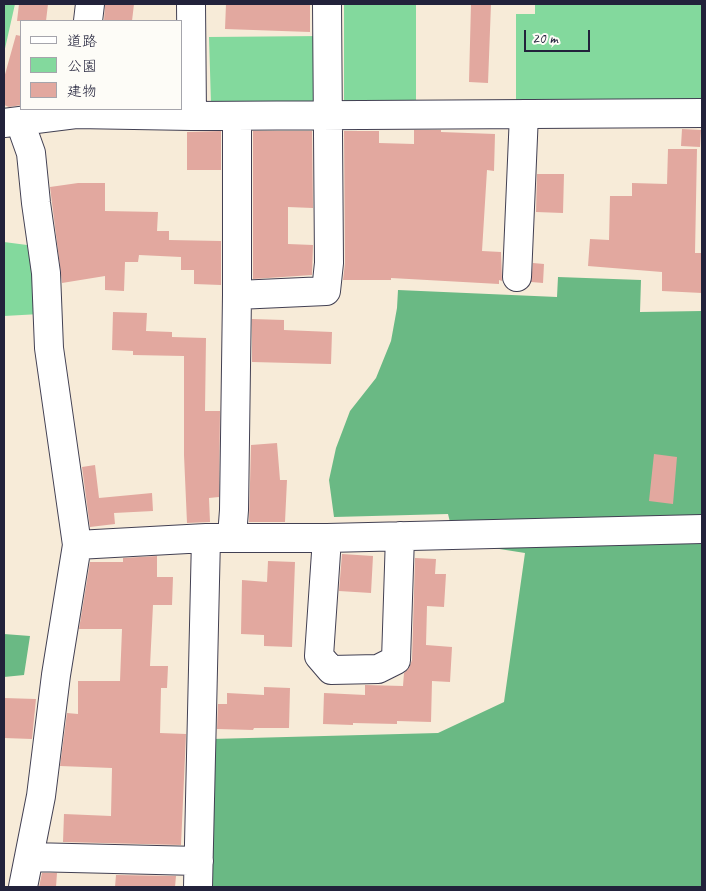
<!DOCTYPE html>
<html>
<head>
<meta charset="utf-8">
<style>
	body { margin:0 }
	#map { position:relative; width:706px; height:891px; overflow:hidden; background:#f7ebd8; font-family:Caveat,"Klee One",sans-serif }
	canvas { display:block }
	.frame { position:absolute; inset:0; border:5px solid #22223b; pointer-events:none }
	.legend { position:absolute; left:20px; top:20px; width:162px; height:90px; box-sizing:border-box; background:#fdfcf7; border:1px solid #a5a5ac; margin:0; padding:6px 9px; list-style:none; font-size:15px; color:#22223b }
	.legend li { display:flex; align-items:center; gap:10px; height:25px }
	.legend b { width:25px; border:1px solid #a5a5ac }
	.scale { position:absolute; left:524px; top:30px; width:66px; height:22px; box-sizing:border-box; border:2px solid #22223b; border-top:0; padding-left:6px; font-size:15px; line-height:18px; white-space:nowrap; color:#22223b; -webkit-text-stroke:4px #fdfcf7; paint-order:stroke }
</style>
</head>
<body>
<div id="map">
<canvas width="706" height="891"></canvas>
<div class="frame"></div>
<ul class="legend">
<li><b style="height:6px;background:#fff"></b>道路</li>
<li><b style="height:14px;background:#83d99d"></b>公園</li>
<li><b style="height:14px;background:#e2a89f"></b>建物</li>
</ul>
<div class="scale">20 m</div>
</div>
<script>
const c = document.querySelector('canvas').getContext('2d');
c.lineJoin = 'round';
function fillPath(path, color) { c.fillStyle = color; c.fill(path, 'evenodd'); }
function stroke(path, color, width, dash) { c.strokeStyle = color; c.lineWidth = width; c.lineCap = dash ? 'butt' : 'round'; c.setLineDash(dash || []); c.stroke(path); }
fillPath(new Path2D(`
	M4,4H15L4,53Z
	M344,4H416V105L344,106Z
	M535,4H702V101H516V14H535Z
	M322,36L323,94L310,105L211,104L209,37Z
	M4,242L27,245L40,314L4,316Z`), '#83d99d');
fillPath(new Path2D(`
	M558,277L641,280L640,312L702,311V887H209L211,739L438,733L504,702L525,553L455,542L448,514L334,517L329,480L336,448L350,411L376,378L391,341L397,308L398,290L557,297Z
	M4,634L30,636L24,675L4,677Z`), '#6ab984');
fillPath(new Path2D(`
	M19,4H48L46,21H17Z
	M105,4H134L132,21H104Z
	M226,4H310V32L225,29Z
	M471,4H491L488,83L469,82Z
	M16,35L21,36V105L9,107L4,105V78Z
	M682,129L701,130L700,147L681,146Z
	M414,130H441V132L495,134L494,171L487,170L482,251L501,252L502,281L499,280V284L391,278V280H343L345,263L344,131H379V143L414,144Z
	M221,131V170H187V132Z
	M253,131H312L313,208L288,207V244L313,245L312,275L253,279Z
	M668,149H697L695,253H702V293L662,291V272L588,266L590,239L609,240L610,196H632V183L667,184Z
	M537,174H564L563,213L536,212Z
	M78,183H105V211L158,212L157,231H169V240L221,241V285L194,284V270H181V257L139,255L138,262H125L124,291L105,290V276L62,283L50,187Z
	M533,263L544,264L543,283L531,282Z
	M113,312L147,313L146,331L172,332V337L206,338L205,411H220L219,497L209,498L210,522L187,523L184,455V356L133,355V351L112,350Z
	M252,319L284,320V330L332,332L331,364L252,362Z
	M277,443L280,480H287L285,522H249L251,445Z
	M654,454L677,457L673,504L649,501Z
	M95,465L99,498L152,493L153,511L114,513L115,524L90,527L82,467Z
	M342,554L373,556L371,593L339,591Z
	M157,556V577H173L172,605H153L150,666H168L167,688H161L160,733L186,734L181,845L63,842L64,814L111,816L112,768L60,766L67,713L78,714V681H120L122,629H79L90,562H123V558Z
	M415,558L436,559L435,574H446L444,607L427,606L426,645L452,647L450,682L432,681L431,722L397,721V724L353,723V725L323,724L324,693L365,695V685L403,686L404,673L409,668L412,660Z
	M268,561L295,562L292,647L264,646V635L241,634L242,580L267,582Z
	M264,687L290,688L289,728H254L253,730L217,729L218,704H227V693L264,695Z
	M4,698L36,699L32,739L4,738Z
	M42,873H57L56,887H39Z
	M116,875L176,876L175,887H115Z`), '#e2a89f');
const minor = new Path2D(`
	M191,4L192,116
	M88,21L90,4
	M20,122L31,153L36,203L46,273L49,348L77,545L56,675L41,796L23,887
	M4,123L76,114L192,116L702,113
	M517,277L524,114
	M237,295V116
	M232,537L234,510L237,295L326,291L329,263L327,4
	M327,538L319,656L331,670L378,669L396,660L400,536
	M77,545L206,538H327L702,529
	M29,857L199,861
	M198,887L206,538`);
stroke(minor, '#424053', 30);
stroke(minor, '#fff', 28);
</script>
</body>
</html>
